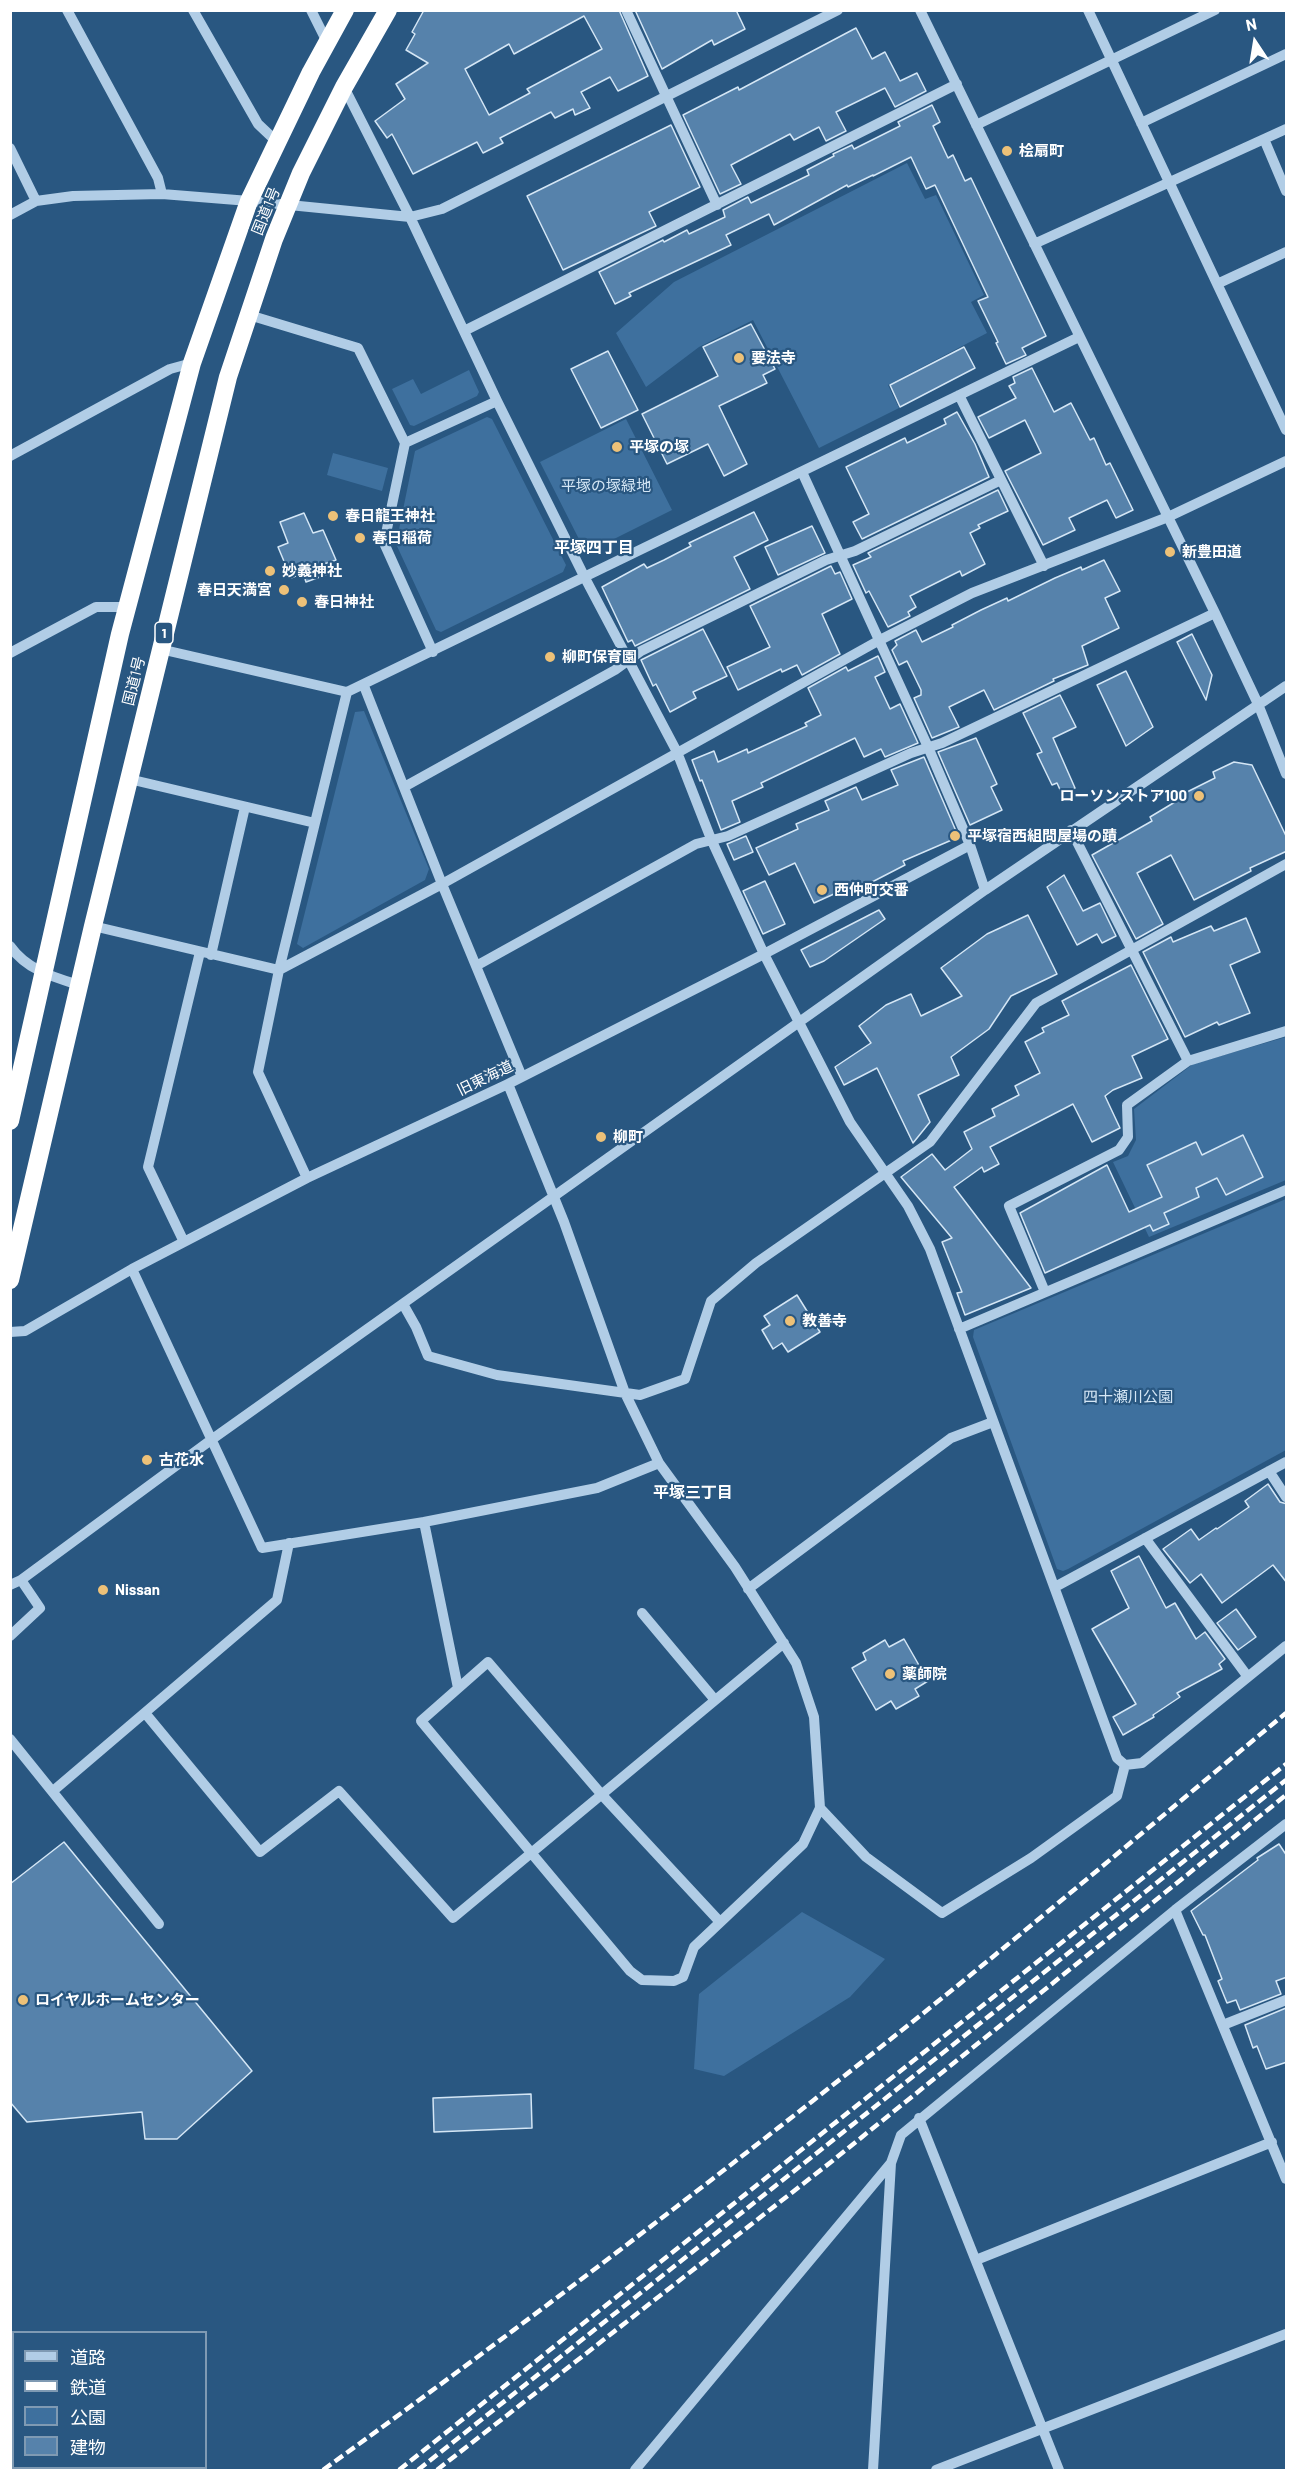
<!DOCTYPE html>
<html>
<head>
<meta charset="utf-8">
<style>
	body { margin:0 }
	#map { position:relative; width:1297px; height:2481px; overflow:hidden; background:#295781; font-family:Barlow,"Noto Sans JP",sans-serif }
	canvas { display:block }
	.frame { position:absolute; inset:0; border:12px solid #fff; pointer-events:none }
	.legend { position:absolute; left:12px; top:2331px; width:195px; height:138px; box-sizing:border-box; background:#295781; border:2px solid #7f9ab3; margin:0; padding:8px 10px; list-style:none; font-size:18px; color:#fff }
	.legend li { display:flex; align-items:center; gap:12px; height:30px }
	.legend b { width:30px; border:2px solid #7f9ab3 }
	.north { position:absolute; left:1225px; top:12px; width:60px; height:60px; -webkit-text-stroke:4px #295781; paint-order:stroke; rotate:348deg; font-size:16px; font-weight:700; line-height:24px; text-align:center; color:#fff }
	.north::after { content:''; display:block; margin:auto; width:21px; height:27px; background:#fff; clip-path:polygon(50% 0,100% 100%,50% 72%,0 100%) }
</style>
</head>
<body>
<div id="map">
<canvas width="1297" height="2481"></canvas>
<div class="frame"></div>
<ul class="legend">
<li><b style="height:8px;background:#b1cde6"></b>道路</li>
<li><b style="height:8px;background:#fff"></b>鉄道</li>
<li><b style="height:16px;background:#3e709e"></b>公園</li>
<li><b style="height:16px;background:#5682ab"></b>建物</li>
</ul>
<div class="north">N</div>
</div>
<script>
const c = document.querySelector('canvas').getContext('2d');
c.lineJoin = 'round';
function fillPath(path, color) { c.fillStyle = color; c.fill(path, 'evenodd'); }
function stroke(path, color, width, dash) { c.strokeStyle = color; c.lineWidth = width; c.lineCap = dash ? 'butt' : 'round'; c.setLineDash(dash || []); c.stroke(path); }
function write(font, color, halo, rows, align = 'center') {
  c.font = font + ' Barlow,"Noto Sans JP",sans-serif'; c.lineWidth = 4.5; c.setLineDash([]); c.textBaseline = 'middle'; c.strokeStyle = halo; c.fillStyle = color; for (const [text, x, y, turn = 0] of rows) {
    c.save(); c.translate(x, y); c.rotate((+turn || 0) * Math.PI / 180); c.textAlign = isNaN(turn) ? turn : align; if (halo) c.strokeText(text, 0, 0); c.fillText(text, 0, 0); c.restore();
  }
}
fillPath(new Path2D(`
	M907,163L925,199L936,195L984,295L971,302L987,333L888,385L899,408L819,448L753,320L699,347L646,387L616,333L674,282Z
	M469,370L479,392L477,396L414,426L410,425L392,389L413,379L421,394Z
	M487,417L492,419L566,565L563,572L441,632L436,630L396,544L415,451Z
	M626,419L672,510L586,553L540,462Z
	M333,453L388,468L382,491L327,475Z
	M364,711L429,869L425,880L303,948L297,944L355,712Z
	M1286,1037V1180L1149,1237L1113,1162L1128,1156L1136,1140L1134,1109L1193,1064Z
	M1286,1199V1450L1068,1569L1063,1571L1057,1569L973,1337L974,1330Z
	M802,1912L885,1959L850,1997L724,2076L694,2069L699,1994Z`), '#3e709e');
const building = new Path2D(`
	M424,10H619L648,76L618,91L610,77L581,92L590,108L575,115L573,109L555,118L551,112L500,138L503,143L483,153L477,142L413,174L392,134L387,138L375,121L405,99L396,84L428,63L406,50L415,34L412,32ZM584,16L602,49L527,89L530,93L489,115L465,69L509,44L514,54Z
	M635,10H736L745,29L714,45L712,40L662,69Z
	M856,28L872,59L885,52L900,81L917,73L926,91L895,107L885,88L836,112L846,131L826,141L819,127L794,140L790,134L731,165L741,184L720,194L683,115L738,87L739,90Z
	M932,105L940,122L933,126L948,158L953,155L965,181L971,178L1046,336L1022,348L1026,355L1006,364L996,343L998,342L978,301L988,297L935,185L926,189L911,157L873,176V175L848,187L847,185L774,225L769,214L726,235L731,245L629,293L631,296L615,304L599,272L663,240L664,242L687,230L689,234L725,217L723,210L748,197L751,203L809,175L807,170L834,156L833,154L852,145L854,149L900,126L898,122Z
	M671,125L700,187L649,212L656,226L563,270L527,196Z
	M751,324L775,369L763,375L767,383L719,406L747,464L724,476L708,444L667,464L642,414L718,376L703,347Z
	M964,347L975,368L900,407L890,385Z
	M608,351L638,410L601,428L571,369Z
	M1032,368L1054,412L1071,403L1090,440L1094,438L1106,465L1110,463L1133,510L1116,518L1107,500L1069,518L1075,530L1043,545L1005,471L1041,453L1025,420L989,438L978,417L1016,398L1009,386L1015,383L1013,377Z
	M957,412L975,444L989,477L862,539L853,522L869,514L846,467L905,438L907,443L946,424L944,419Z
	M998,490L1008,511L978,525L980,528L970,533L985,564L962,576L960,571L910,596L916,607L908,612L910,616L888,627L869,591L866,593L853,565L871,557L868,553Z
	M754,512L768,540L734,557L750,589L635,646L632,640L628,642L602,587L644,564L647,568L664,560L691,546L689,543Z
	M304,513L313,533L323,530L336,560L324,564L328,574L306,582L303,573L291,578L278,547L288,543L280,522Z
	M812,526L825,553L778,575L765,547Z
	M1104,560L1120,591L1105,598L1119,628L1082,646L1088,665L1053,679L1054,681L994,710L984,690L949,707L959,727L932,738L914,698L921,695V690L907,661L899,665L892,650L897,645L895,641L916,630L922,642L953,627L952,625L981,610L1007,598L1008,601L1055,578L1081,567L1082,570Z
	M831,566L835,574L840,572L852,599L822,614L840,654L802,675L797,665L782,672L781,669L738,690L727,667L770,647L750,606Z
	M703,629L727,676L693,692L696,698L670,712L656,684L653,686L641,660Z
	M1192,634L1212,675L1206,700L1177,642Z
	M878,656L885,672L875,677L890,709L900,704L918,743L885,757L881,749L864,757L855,738L761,783L763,787L732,801L740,822L721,830L702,780L700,781L692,760L714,751L718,762L747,749L748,753L807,726L805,723L821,715L808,688L846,667L848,671Z
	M1126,671L1153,727L1126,746L1097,685Z
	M1060,695L1076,727L1053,738L1075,788L1062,794L1057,783L1052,785L1037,754L1042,752L1023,713Z
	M976,738L997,784L991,787L1002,810L970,825L938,752Z
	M924,757L956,831L952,833L954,839L903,861L905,865L874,881L847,893L845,889L814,903L795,863L769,875L756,848L798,829L796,824L829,810L825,801L856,787L862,800L898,785L891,770Z
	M1234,762L1252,765L1287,838V851L1250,868L1251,871L1194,900L1171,855L1137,873L1163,924L1136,939L1092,855L1152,821L1150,817L1180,799L1179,796L1215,778L1213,772Z
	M746,836L753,852L734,860L727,844Z
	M1064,875L1083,911L1100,903L1116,936L1102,943L1097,934L1077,945L1047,887Z
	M765,881L785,924L763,934L743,891Z
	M879,910L885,919L824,961L810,967L801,950Z
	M1028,915L1057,974L1011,996L989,1029L951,1057L959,1075L918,1095L930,1122L913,1143L877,1068L844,1085L835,1067L871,1043L859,1026L886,1005L911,994L921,1016L962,996L941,968L987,934Z
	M1246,918L1260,952L1230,965L1250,1013L1219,1025L1217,1022L1185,1037L1143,952L1171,937L1173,942L1211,926L1214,931Z
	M1131,965L1168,1039L1132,1056L1142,1078L1113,1090L1105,1096L1120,1128L1092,1142L1073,1104L990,1147L999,1164L984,1172L982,1167L954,1187L1031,1288L965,1315L957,1293L962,1292L942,1242L952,1238L901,1177L932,1154L945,1170L972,1149L964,1132L995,1116L992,1109L1019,1095L1015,1086L1040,1073L1025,1042L1044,1032L1042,1028L1069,1015L1062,1001Z
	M1243,1135L1263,1177L1226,1195L1217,1178L1196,1188L1199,1197L1164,1213L1169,1224L1153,1231L1150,1225L1045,1273L1020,1213L1107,1165L1129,1212L1162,1197L1147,1165L1196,1142L1202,1155Z
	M797,1295L820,1332L788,1352L782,1343L773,1349L762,1330L770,1325L764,1316Z
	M1268,1484L1280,1502L1287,1504V1583L1273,1565L1222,1603L1201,1574L1190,1583L1163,1549L1191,1529L1199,1540L1216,1528L1217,1529L1249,1507L1245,1501Z
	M1139,1556L1166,1608L1175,1603L1196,1639L1205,1632L1225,1659L1219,1664L1222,1669L1177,1693L1180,1697L1153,1715L1154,1717L1123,1735L1113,1717L1136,1704L1092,1629L1129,1608L1111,1571Z
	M1236,1609L1256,1637L1238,1650L1217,1623Z
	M904,1639L928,1681L915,1689L919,1696L896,1709L891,1701L876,1710L852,1668L866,1660L863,1653L885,1640L889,1647Z
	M64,1842L252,2071L177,2139H145L142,2112L27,2122L10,2102V1884Z
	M1279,1844L1287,1856V1977L1276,1981L1281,1994L1240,2010L1236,2000L1227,2003L1218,1981L1222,1979L1205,1935H1203L1191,1911L1258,1860L1257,1858Z
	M1286,2008L1287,2062L1266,2069L1257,2046L1253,2048L1245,2025Z
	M531,2094L532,2128L434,2132L433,2098Z`);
fillPath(building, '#5682ab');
stroke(building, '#d4e6f5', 1.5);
stroke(new Path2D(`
	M67,10L158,178L162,194
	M193,10L258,124L276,141
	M311,10L327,42
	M626,10L717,205
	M920,10L1215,613L1258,704L1286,774
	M1088,10L1286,430
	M344,87L410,217L497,401L585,578L677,752L711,839L764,954L850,1122L908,1206L930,1249L1117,1758L1125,1765L1142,1763L1286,1646
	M1141,123L1286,54
	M976,125L1215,10
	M1264,139L1286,191
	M10,148L36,201
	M10,215L36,201L73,196L117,195L162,194L249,201L410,217L442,209L838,10
	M1034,244L1286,129
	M1217,284L1286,252
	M249,315L358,348L405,443
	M464,331L957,84
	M959,395L1044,566
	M10,456L170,369L192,363
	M802,472L928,747L970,845L985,890
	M160,649L347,692L1079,337
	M433,652L384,543L405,443L497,401
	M10,653L96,607H127
	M364,686L442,884L522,1077
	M129,779L315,823
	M404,787L615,670L641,651L826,560L855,551L1001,480
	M1071,830L1188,1061
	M93,926L279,970L442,884L878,641L972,593L1168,517L1286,461
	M10,946C27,970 53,977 79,985
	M211,955L245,807
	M476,966L696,844L728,836L911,753L942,743L1215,613
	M508,1084L564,1222L625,1393L659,1463L735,1567L796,1663L814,1717L820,1808L866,1857L942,1913L1031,1858L1117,1796L1125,1765
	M307,1178L258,1072L279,970L347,692
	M184,1242L148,1167L200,952
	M132,1269L262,1548L424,1522L597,1488L659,1463
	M1045,1292L1009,1206L1119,1150L1128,1137L1127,1105L1188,1061L1286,1031
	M403,1304L416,1327L428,1356L497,1375L640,1395L685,1379L711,1301L756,1263L930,1142L1036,1003L1286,864
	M959,1329L1286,1190
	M10,1332L25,1331L132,1269L307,1178L508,1084L764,954L970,845
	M1269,1471L1286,1497
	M424,1522L458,1688
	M1145,1538L1248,1677
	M10,1585L21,1580L211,1440L985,890L1286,686
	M1055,1587L1286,1462
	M748,1589L951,1438L993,1422
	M642,1613L715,1700
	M10,1636L40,1608L21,1580
	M145,1713L260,1852L339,1791L453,1918L784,1643
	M10,1739L159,1924
	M53,1791L277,1600L289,1543
	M1175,1910L1286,2179
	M720,1922L602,1795L488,1662L421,1721L630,1971L642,1980L674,1981L683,1977L694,1947L803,1844L820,1808
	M1223,2025L1286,2000
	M919,2118L1059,2470
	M976,2260L1272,2142
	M635,2470L891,2163
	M873,2470L891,2163L901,2135L1175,1910L1286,1824
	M936,2470L1286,2334`), '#b1cde6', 10);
stroke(new Path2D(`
	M10,1121L120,634L192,363L249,201L311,72L345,10
	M10,1280L93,926L228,377L274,239L301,173L344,87L388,10`), '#fff', 18);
stroke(new Path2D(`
	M323,2470C524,2325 722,2174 916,2019C1041,1919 1163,1815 1286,1713
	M399,2470L1286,1764
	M418,2470L1286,1780
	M437,2470L831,2162L1286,1795`), '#fff', 4.5, [10, 4.5]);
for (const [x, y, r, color] of [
	[1007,151,6,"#edc178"],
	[739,358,6,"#edc178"],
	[617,447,6,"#edc178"],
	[333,516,6,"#edc178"],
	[360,538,6,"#edc178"],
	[1170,552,6,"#edc178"],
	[270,571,6,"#edc178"],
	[284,590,6,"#edc178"],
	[302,602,6,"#edc178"],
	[550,657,6,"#edc178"],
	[1199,796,6,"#edc178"],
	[955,836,6,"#edc178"],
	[822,890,6,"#edc178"],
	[601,1137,6,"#edc178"],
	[790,1321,6,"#edc178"],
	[147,1460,6,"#edc178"],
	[103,1590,6,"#edc178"],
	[890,1674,6,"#edc178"],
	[23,2000,6,"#edc178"]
]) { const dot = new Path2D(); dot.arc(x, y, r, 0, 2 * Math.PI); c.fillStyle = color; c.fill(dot); stroke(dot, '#295781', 2); }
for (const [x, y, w] of [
	[164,633,18]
]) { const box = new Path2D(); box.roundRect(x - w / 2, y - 11, w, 22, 4.5); c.fillStyle = '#295781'; c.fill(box); stroke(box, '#fff', 1.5); }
write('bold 14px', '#fff', null, [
	["1",164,633]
]);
write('bold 15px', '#fff', '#295781', [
	["桧扇町",1019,151],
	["要法寺",751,358],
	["平塚の塚",629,447],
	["春日龍王神社",345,516],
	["春日稲荷",372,538],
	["新豊田道",1182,552],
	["妙義神社",282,571],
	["春日天満宮",272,590,"right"],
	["春日神社",314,602],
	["柳町保育園",562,657],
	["ローソンストア100",1187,796,"right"],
	["平塚宿西組問屋場の蹟",967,836],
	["西仲町交番",834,890],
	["柳町",613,1137],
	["教善寺",802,1321],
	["古花水",159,1460],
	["Nissan",115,1590],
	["薬師院",902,1674],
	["ロイヤルホームセンター",35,2000]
], 'left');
write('15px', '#fff', '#295781', [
	["国道1号",266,211,-68],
	["国道1号",134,681,-76],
	["旧東海道",485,1078,-26]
]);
write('15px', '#d4e6f5', '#295781', [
	["平塚の塚緑地",606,486],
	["四十瀬川公園",1128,1397]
]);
write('bold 16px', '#fff', '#295781', [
	["平塚四丁目",594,548],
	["平塚三丁目",693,1493]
]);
</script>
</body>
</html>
